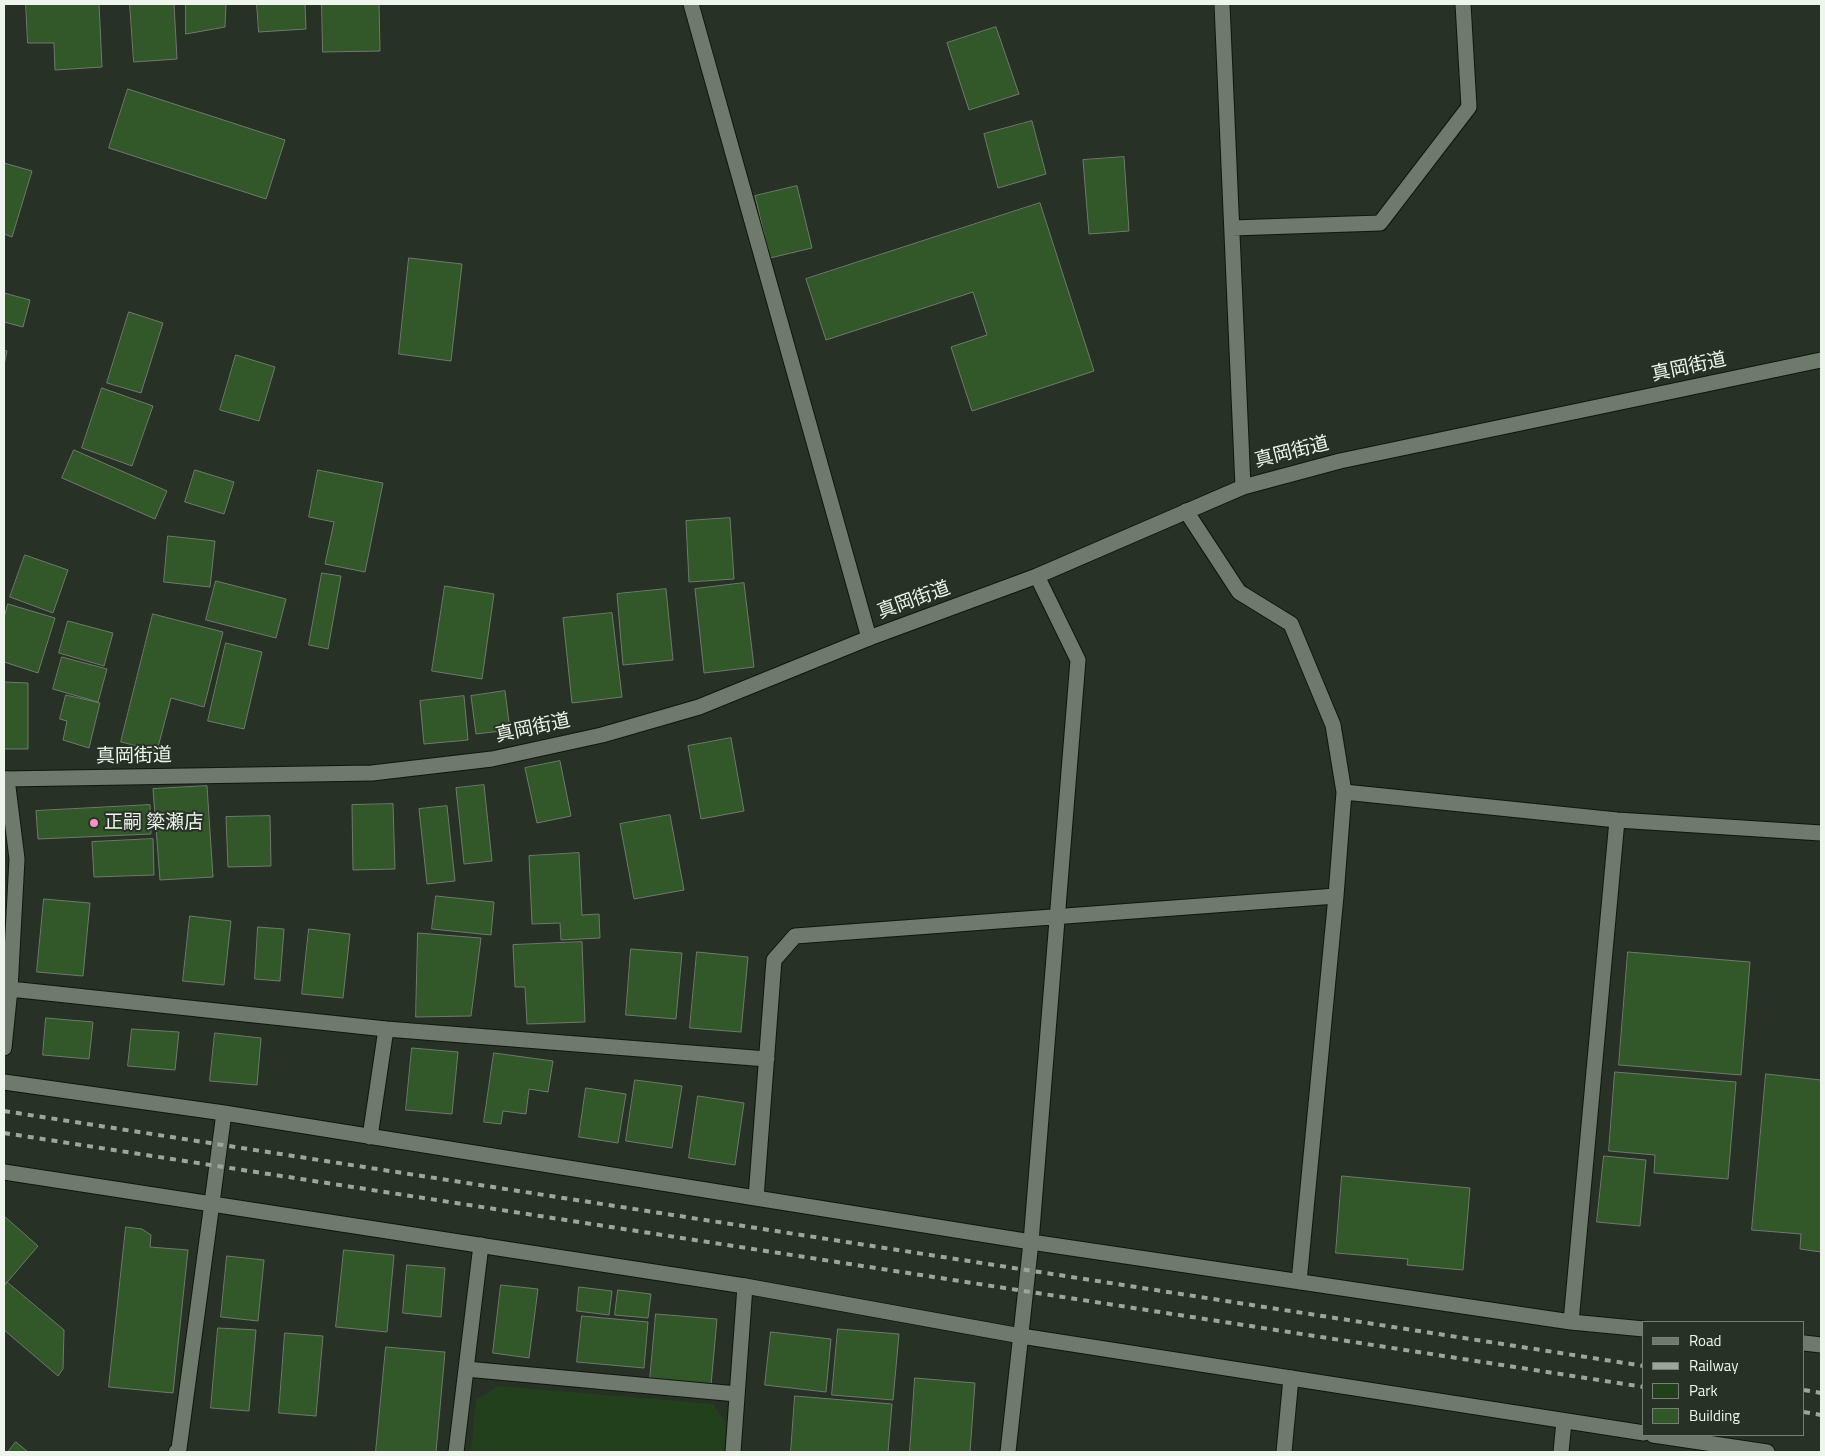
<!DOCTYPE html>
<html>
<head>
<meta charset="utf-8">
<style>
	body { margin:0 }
	#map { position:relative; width:1825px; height:1456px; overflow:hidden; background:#273125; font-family:"Titillium Web",sans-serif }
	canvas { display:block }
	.frame { position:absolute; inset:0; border:5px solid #eef5ed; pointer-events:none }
	.legend { position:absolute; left:1642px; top:1321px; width:162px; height:115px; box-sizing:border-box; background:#273125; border:1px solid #777f75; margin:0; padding:6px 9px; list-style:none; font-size:15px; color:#eef5ed }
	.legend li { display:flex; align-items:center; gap:10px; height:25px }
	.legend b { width:25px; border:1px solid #777f75 }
</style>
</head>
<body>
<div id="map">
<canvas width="1825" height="1456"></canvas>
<div class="frame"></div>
<ul class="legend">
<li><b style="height:6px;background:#6e7a6c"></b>Road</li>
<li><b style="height:6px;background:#9ea69c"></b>Railway</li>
<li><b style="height:14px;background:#23401d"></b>Park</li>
<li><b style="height:14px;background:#32582a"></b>Building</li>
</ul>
</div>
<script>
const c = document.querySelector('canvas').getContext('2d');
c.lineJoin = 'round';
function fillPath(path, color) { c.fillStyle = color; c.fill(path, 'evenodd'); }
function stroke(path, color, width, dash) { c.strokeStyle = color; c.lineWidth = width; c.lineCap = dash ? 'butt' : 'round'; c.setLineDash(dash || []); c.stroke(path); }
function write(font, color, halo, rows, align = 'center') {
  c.font = font + ' "Titillium Web","Noto Sans JP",sans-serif'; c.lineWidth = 4; c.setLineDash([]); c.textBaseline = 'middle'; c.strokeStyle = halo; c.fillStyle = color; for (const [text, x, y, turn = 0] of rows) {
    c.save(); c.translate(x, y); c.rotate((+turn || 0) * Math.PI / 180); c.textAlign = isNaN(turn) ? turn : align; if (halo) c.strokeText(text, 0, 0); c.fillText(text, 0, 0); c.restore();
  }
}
fillPath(new Path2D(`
	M498,1386L713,1404L726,1423L724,1452H471L476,1400Z`), '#23401d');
const building = new Path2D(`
	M26,4H99L102,67L55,70L54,43H28Z
	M130,4H174L177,59L134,62Z
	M186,4H226L225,27L186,34Z
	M257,4H305L306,29L259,32Z
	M322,4H379L380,51L323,52Z
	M996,27L1019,94L969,110L947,43Z
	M128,89L285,140L266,199L109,148Z
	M1032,121L1046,174L998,188L984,134Z
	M1124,157L1129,231L1089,234L1083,160Z
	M4,163L32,171L12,237L4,234Z
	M797,186L812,248L770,258L755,196Z
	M1040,203L1094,371L972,411L951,347L987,335L973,292L826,340L806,279Z
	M409,258L462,264L451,361L399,354Z
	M4,293L30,300L23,327L4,322Z
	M129,312L163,323L141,393L107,383Z
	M4,350L7,351L4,365Z
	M236,355L275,367L259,421L220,410Z
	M102,388L153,406L132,466L82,448Z
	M74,450L167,491L155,519L62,478Z
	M195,470L234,482L224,514L185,502Z
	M318,470L383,483L365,572L325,564L334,522L309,517Z
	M730,518L734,579L689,582L686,521Z
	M168,536L215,541L210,587L164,582Z
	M25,555L68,570L53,613L10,597Z
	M322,573L341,576L328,649L309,645Z
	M216,581L286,599L276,638L206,620Z
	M744,583L754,667L704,673L695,589Z
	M445,586L494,594L482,679L432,671Z
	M666,589L673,660L623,665L617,594Z
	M8,604L55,618L38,673L4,662V618Z
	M612,613L622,697L572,703L563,618Z
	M153,614L223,632L204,707L171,698L157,751L121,742Z
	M68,621L113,633L104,666L59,653Z
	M226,643L262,652L244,729L208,721Z
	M62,657L107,669L98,702L53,689Z
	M4,682L28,683V749H4Z
	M505,691L510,730L476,734L471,696Z
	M66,695L100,703L89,748L63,740L67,721L60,719Z
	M464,696L468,740L424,744L420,701Z
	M731,738L744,811L701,819L688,746Z
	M560,761L571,816L537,823L525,768Z
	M484,785L492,861L464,864L456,788Z
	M207,786L213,877L160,880L153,789Z
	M393,804L395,869L353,870L352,805Z
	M150,805L151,834L38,839L36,811Z
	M447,806L455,881L427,884L419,809Z
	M670,815L684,890L634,899L620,824Z
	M270,816L271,866L228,867L226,817Z
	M153,839L154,875L94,877L92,842Z
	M579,853L582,915L599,914L600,938L561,940L560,923L532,924L529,856Z
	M436,896L494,902L491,935L432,929Z
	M44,899L90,903L83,976L37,972Z
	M190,916L231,921L224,985L183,981Z
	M258,927L284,929L280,981L255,979Z
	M309,929L350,934L343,998L302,994Z
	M418,933L481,938L471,1016L416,1017Z
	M582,942L585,1022L527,1024L525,987H515L513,945Z
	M631,949L682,953L676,1019L626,1015Z
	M697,952L748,957L741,1032L690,1028Z
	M1628,952L1750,962L1741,1075L1619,1065Z
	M46,1018L93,1022L89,1059L43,1055Z
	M132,1029L179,1032L175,1070L128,1066Z
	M215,1033L261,1038L257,1085L210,1081Z
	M412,1048L458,1052L452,1114L406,1110Z
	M494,1053L553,1061L548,1092L529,1089L526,1114L503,1111L501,1124L484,1122Z
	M1615,1072L1736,1082L1728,1179L1654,1173L1655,1155L1609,1151Z
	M1766,1074L1821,1080V1252L1800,1249L1801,1234L1752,1230Z
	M635,1080L682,1086L672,1148L626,1141Z
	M586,1088L626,1094L618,1143L579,1137Z
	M698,1096L744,1103L735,1165L689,1158Z
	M1604,1156L1646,1160L1640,1226L1597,1222Z
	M1342,1176L1470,1188L1463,1270L1407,1265L1408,1259L1336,1253Z
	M4,1216L38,1246L4,1286Z
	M126,1227L142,1229L151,1235L150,1247L188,1250L173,1393L109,1387Z
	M344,1250L394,1255L387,1332L336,1327Z
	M227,1256L264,1260L258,1321L221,1317Z
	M407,1265L445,1268L441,1317L403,1313Z
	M7,1282L64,1330L63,1369L58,1376L4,1330V1286Z
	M501,1285L538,1289L529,1358L493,1353Z
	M579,1287L612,1291L609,1315L577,1311Z
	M618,1290L651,1294L648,1318L615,1315Z
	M656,1314L717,1319L711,1385L650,1380Z
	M582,1316L648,1322L644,1368L577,1362Z
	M218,1328L256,1330L249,1411L211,1408Z
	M838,1329L899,1334L893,1400L832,1395Z
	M771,1332L831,1339L826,1392L765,1385Z
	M285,1333L323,1336L316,1416L279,1413Z
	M386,1347L445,1352L436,1452H376Z
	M915,1378L975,1383L970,1452H910Z
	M795,1396L892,1404L888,1452H791Z
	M16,1442L28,1452H8Z`);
fillPath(building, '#32582a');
stroke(building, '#6e796c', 1);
const street = new Path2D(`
	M691,4L869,638
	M1222,4L1243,487
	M1232,228L1380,223L1469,107L1463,4
	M1186,511L1239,592L1291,624L1333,725L1344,792
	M10,989L386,1029L767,1059
	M4,1048L10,989L17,859L7,779
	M4,1082L224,1113L1031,1242L1571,1322L1644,1329
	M370,1137L386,1029
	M756,1198L774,960L795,936L1336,896
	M1299,1282L1336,896L1344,792L1617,820L1821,833
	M1571,1322L1617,820
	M1804,1343L1821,1345
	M466,1369L737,1394
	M176,1452L179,1449L224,1113
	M456,1452L481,1245
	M733,1452L745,1286
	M1008,1452L1031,1242L1078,660L1037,576
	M1284,1452L1291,1378
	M1561,1452L1564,1421`);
const secondary = new Path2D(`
	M4,779L372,773L492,759L602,735L699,707L869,638L1037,576L1243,487L1340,461L1821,360
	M4,1172L745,1286L1021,1336L1644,1433
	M1653,1435L1767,1452`);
stroke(street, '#0f180e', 17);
stroke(secondary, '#0f180e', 17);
stroke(street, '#6e7a6c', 15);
stroke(secondary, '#6e7a6c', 15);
stroke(new Path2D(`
	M4,1111L1644,1366
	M4,1133L1644,1387
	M1804,1390L1821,1393
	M1804,1412L1821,1415`), '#9ea69c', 4, [6, 6]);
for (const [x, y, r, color] of [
	[94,823,5,"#fb8fc5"]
]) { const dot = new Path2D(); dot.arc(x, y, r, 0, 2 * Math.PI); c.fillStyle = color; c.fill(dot); stroke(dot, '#273125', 2); }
write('19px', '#eef5ed', '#273125', [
	["真岡街道",1689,368,-12],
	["真岡街道",1292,453,-14],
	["真岡街道",914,601,-20],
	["真岡街道",533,729,-12],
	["真岡街道",134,757,-1]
]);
write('19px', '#eef5ed', '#273125', [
	["正嗣 簗瀬店",104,823]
], 'left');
</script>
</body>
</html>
